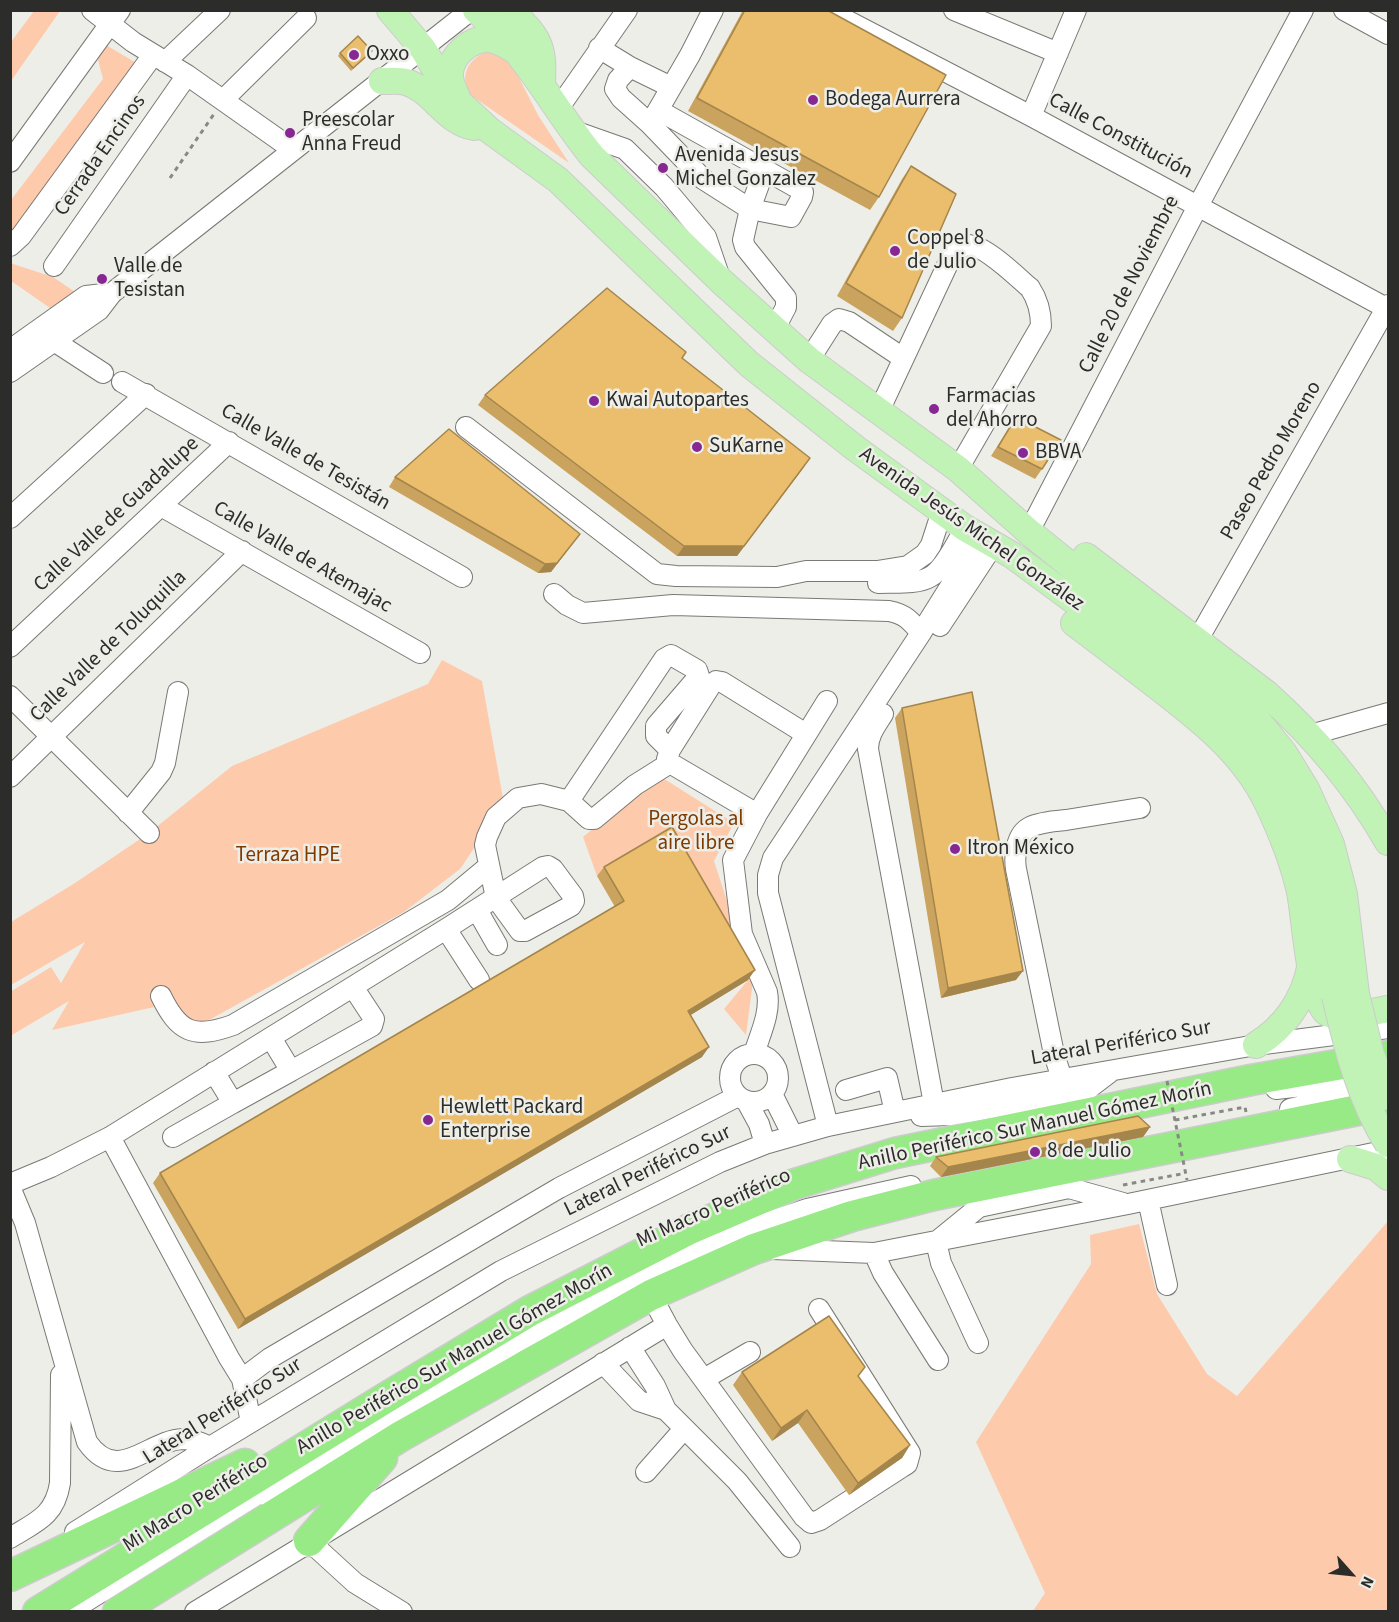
<!DOCTYPE html>
<html>
<head>
<meta charset="utf-8">
<style>
	body { margin:0 }
	#map { position:relative; width:1399px; height:1622px; overflow:hidden; background:#eeeee9; font-family:"Source Sans 3",sans-serif }
	canvas { display:block }
	.frame { position:absolute; inset:0; border:12px solid #2c2c2b; pointer-events:none }
	.north { position:absolute; left:1321px; top:1544px; width:60px; height:60px; -webkit-text-stroke:4px #eeeee9; paint-order:stroke; rotate:117deg; font-size:16px; font-weight:700; line-height:24px; text-align:center; color:#2c2c2b }
	.north::after { content:''; display:block; margin:auto; width:21px; height:27px; background:#2c2c2b; clip-path:polygon(50% 0,100% 100%,50% 72%,0 100%) }
</style>
</head>
<body>
<div id="map">
<canvas width="1399" height="1622"></canvas>
<div class="frame"></div>
<div class="north">N</div>
</div>
<script>
const c = document.querySelector('canvas').getContext('2d');
c.lineJoin = 'round';
function fillPath(path, color) { c.fillStyle = color; c.fill(path, 'evenodd'); }
function stroke(path, color, width, dash) { c.strokeStyle = color; c.lineWidth = width; c.lineCap = dash ? 'butt' : 'round'; c.setLineDash(dash || []); c.stroke(path); }
function write(font, color, halo, rows, align = 'center') {
  c.font = font + ' "Source Sans 3",sans-serif'; c.lineWidth = 5; c.setLineDash([]); c.textBaseline = 'middle'; c.strokeStyle = halo; c.fillStyle = color; for (const [text, x, y, turn = 0] of rows) {
    c.save(); c.translate(x, y); c.rotate((+turn || 0) * Math.PI / 180); c.textAlign = isNaN(turn) ? turn : align; if (halo) c.strokeText(text, 0, 0); c.fillText(text, 0, 0); c.restore();
  }
}
fillPath(new Path2D(`
	M34,11H60L11,81V42Z
	M106,45L138,64L11,247V200L103,79L97,56Z
	M484,53C496,52 506,57 513,66L538,115L569,163L469,94C461,77 466,61 484,53Z
	M10,263L53,277L78,294L53,310L11,281Z
	M442,660L482,681L504,804L460,869L404,912L200,1025L163,1005L52,1030L69,1001L12,1035L10,992L51,967L61,983L85,942L11,985V922L75,883L149,833L232,766L428,684Z
	M658,775L734,823L714,861L753,981L746,1035L724,1009L748,980L664,837L597,876L583,837Z
	M1388,1221V1611H1033L1045,1593L976,1442L1091,1264L1090,1235L1139,1224L1157,1294L1207,1374L1237,1396Z`), '#fdcaac');
const minor = new Path2D(`
	M92,10L133,42L187,75L292,149
	M713,10L690,55L650,124L703,179L750,209L743,240L745,247L786,298V307L774,330
	M827,10L1031,116L1388,309
	M954,10L1058,53
	M1344,10L1388,34
	M599,48L630,67L671,87
	M165,62L220,10
	M630,67L618,80L615,89L621,98L650,124
	M223,100L306,18
	M558,109L627,10
	M658,110L801,190L803,192L802,197L791,217L750,209L764,171
	M1031,116L1076,10
	M571,130L625,149L664,187L706,237L721,281
	M10,162L120,10
	M10,246L21,236L153,55
	M54,266L187,75
	M54,341L103,373
	M10,350L86,296L112,293
	M809,360L832,324L839,319L849,322L903,358
	M10,372L99,310L112,293L471,10
	M122,382L462,577
	M879,411L952,255C956,250 961,246 968,245C985,245 1017,277 1030,288C1038,300 1041,312 1041,326L958,469
	M466,427L657,574L676,576L777,577L806,571H877L908,566L925,554L931,545L942,511
	M161,506L420,653
	M10,518L146,394
	M1035,520L1198,206L1303,10
	M878,583C893,582 916,585 930,577C944,570 957,542 965,528
	M554,594L567,605L583,613L673,605L889,611C905,614 911,621 921,633
	M940,626L988,553
	M1197,641L1388,305
	M10,647L229,442
	M10,696L149,833
	M883,714C876,725 868,735 868,749L934,1104
	M1310,735L1388,713
	M670,750L656,736V726L699,676L697,670L671,655L664,659L569,801L589,819H594L635,785L670,763
	M10,777L242,551
	M128,813L161,772L165,763L178,692
	M757,814L670,763L667,759L670,750L711,685L716,681L722,682L806,734
	M477,910L497,945
	M446,929L479,980
	M161,996C179,1033 194,1039 233,1025L448,900L489,866
	M271,1038L291,1071L372,1026L374,1019L353,987
	M730 1078a24 24 0 1 1 48 0a24 24 0 1 1-48 0Z
	M754,1054C760,1034 771,1013 767,992L742,934L733,860L757,814L827,701
	M214,1072L233,1103L291,1071
	M1062,1079L1054,1054L1016,869C1014,856 1016,834 1030,827C1040,822 1055,821 1066,820C1090,816 1115,812 1140,808
	M1276,1089L1328,1083L1371,1075
	M846,1090L887,1078L895,1112
	M772,1094L793,1136
	M747,1102L759,1124L765,1144
	M1290,1109L1375,1088
	M921,1116L951,1115L1084,1092L1109,1073
	M828,1126L768,893V875L773,858L921,633L978,542
	M110,1137L229,1358L242,1379L251,1422
	M173,1137L233,1103
	M10,1184L51,1167L110,1137L446,929L543,867L548,866L553,869L573,896L574,901L571,906L525,931H520L496,898L485,845L487,837L496,817L518,798L541,794L569,801
	M10,1187L25,1223L87,1442C118,1486 148,1440 183,1439C193,1439 202,1443 210,1447
	M1148,1200L1167,1285
	M772,1249L874,1253L1128,1204L1388,1150
	M874,1253L883,1273L938,1360
	M651,1295L667,1325L683,1351L804,1517L811,1523L820,1520L902,1467L907,1464L910,1453L819,1309
	M978,1343L941,1263L936,1242L979,1207L1069,1188L1123,1203
	M630,1347L655,1386L666,1410L737,1481L790,1547
	M603,1363L639,1401L666,1410
	M242,1379L270,1358L559,1188L738,1096
	M704,1379L750,1352
	M646,1472L684,1429
	M267,1496L515,1343L638,1276L731,1235L807,1209L911,1186
	M75,1532L210,1447L501,1271L720,1162L765,1144L828,1126L1012,1088L1256,1045L1388,1028
	M10,1538C36,1522 55,1516 60,1483L61,1375
	M309,1541L355,1583L402,1612
	M69,1612L274,1484
	M195,1612L667,1325`);
const major = new Path2D(`
	M390,10L423,49L440,77L460,103L489,130L558,180L749,364L855,448L965,528L1012,555L1207,699L1240,728L1269,764L1290,797L1310,847L1323,892L1335,996
	M476,10C527,53 551,105 592,156L721,281L809,360L958,469L1029,532L1219,685L1253,715L1284,753L1306,789L1331,844L1344,894L1356,994
	M511,10C539,39 544,44 542,84
	M382,81C389,81 399,80 406,82C433,90 445,122 474,127
	M456,95C453,88 449,80 450,72C452,55 470,39 487,39C497,39 506,45 514,50
	M1086,556L1267,694C1315,737 1356,786 1388,842
	M1074,623C1101,643 1128,664 1154,684C1197,717 1243,752 1267,802C1281,831 1293,861 1300,892C1305,917 1309,996 1326,1012C1338,1022 1373,1011 1388,1009
	M1256,1045C1285,1027 1303,1001 1310,968
	M1350,1159L1376,1167L1388,1177`);
const highway = new Path2D(`
	M309,1541L382,1458
	M10,1576L245,1464
	M38,1612L384,1399L530,1311L690,1229L795,1184L895,1153L1251,1080L1388,1056
	M118,1612L401,1436L651,1295L754,1249L852,1216L934,1195L1388,1104`);
stroke(minor, '#797975', 22);
stroke(major, '#ccc', 28);
stroke(highway, '#ccc', 33);
stroke(new Path2D(`
	M170,178L214,114
	M1175,1120L1245,1107L1246,1112
	M1123,1185L1181,1174`), '#888885', 3, [4.5, 4.5]);
stroke(minor, '#fff', 20);
stroke(major, '#c1f2b6', 26);
stroke(highway, '#97ea85', 30);
const majorBridge = new Path2D(`
	M1356,994L1371,1055L1388,1097
	M1335,996C1347,1047 1360,1099 1388,1144`);
stroke(majorBridge, '#ccc', 28, []);
stroke(new Path2D(`
	M1167,1081L1187,1180`), '#888885', 3, [4.5, 4.5]);
stroke(majorBridge, '#c1f2b6', 26);
fillPath(new Path2D(`
	M743,10H827L879,197L870,210L688,111Z
	M340,53L370,54L351,71L338,56Z
	M911,166L902,318L893,331L837,296L902,179Z
	M682,358L804,467L737,556H677L478,405L485,395Z
	M1016,417L1042,469L1035,479L991,456Z
	M395,477L580,534L551,572L538,573L389,487Z
	M902,708L1016,980L941,998L895,718Z
	M604,867L748,980L690,1015L702,1057L238,1329L153,1183L160,1173L615,907L597,876Z
	M1150,1127L1143,1137L941,1177L930,1166L936,1157Z
	M742,1372L858,1376L910,1445L902,1458L849,1495L798,1423L772,1441L733,1385Z`), '#caa35e');
fillPath(new Path2D(`
	M804,467L737,556H677L684,546Z
	M580,534L551,572L538,573L545,564Z
	M755,970L748,980L681,1021L688,1011Z
	M1023,971L1016,980L941,998L948,988Z
	M709,1047L702,1057L238,1329L245,1319Z
	M1150,1127L1143,1137L941,1177L948,1167Z
	M807,1410L798,1423L772,1441L781,1428Z
	M910,1445L902,1458L849,1495L858,1483Z`), '#a4854c');
const building = new Path2D(`
	M745,10H827L946,75L879,197L697,98Z
	M358,36L372,51L353,68L340,53Z
	M911,166L956,194L902,318L846,283Z
	M607,288L686,352L682,358L810,458L744,546H684L485,395Z
	M1016,417L1061,440L1042,469L998,447Z
	M449,429L580,534L557,563L545,564L395,477Z
	M972,692L1023,971L948,988L902,708Z
	M672,827L755,970L688,1011L709,1047L245,1319L160,1173L624,901L604,867Z
	M1138,1116L1150,1127L948,1167L936,1157Z
	M829,1316L865,1367L858,1376L910,1445L858,1483L807,1410L781,1428L742,1372Z`);
fillPath(building, '#ebbe6d');
stroke(building, '#a4854c', 1.5);
for (const [x, y, r, color] of [
	[354,55,6,"#862792"],
	[813,100,6,"#862792"],
	[290,133,6,"#862792"],
	[663,168,6,"#862792"],
	[895,251,6,"#862792"],
	[102,279,6,"#862792"],
	[594,401,6,"#862792"],
	[934,409,6,"#862792"],
	[697,447,6,"#862792"],
	[1023,453,6,"#862792"],
	[955,849,6,"#862792"],
	[428,1120,6,"#862792"],
	[1035,1152,6,"#862792"]
]) { const dot = new Path2D(); dot.arc(x, y, r, 0, 2 * Math.PI); c.fillStyle = color; c.fill(dot); stroke(dot, '#eeeee9', 2); }
write('21px', '#2c2c2b', '#eeeee9', [
	["Oxxo",366,55],
	["Bodega Aurrera",825,100],
	["Preescolar",302,121],
	["Anna Freud",302,145],
	["Avenida Jesus",675,156],
	["Michel Gonzalez",675,180],
	["Coppel 8",907,239],
	["de Julio",907,263],
	["Valle de",114,267],
	["Tesistan",114,291],
	["Farmacias",946,397],
	["del Ahorro",946,421],
	["Kwai Autopartes",606,401],
	["SuKarne",709,447],
	["BBVA",1035,453],
	["Itron México",967,849],
	["Hewlett Packard",440,1108],
	["Enterprise",440,1132],
	["8 de Julio",1047,1152]
], 'left');
write('21px', '#2c2c2b', '#eeeee9', [
	["Calle Constitución",1120,137,28],
	["Cerrada Encinos",101,156,-55],
	["Calle 20 de Noviembre",1130,285,-63],
	["Calle Valle de Tesistán",305,458,30],
	["Paseo Pedro Moreno",1272,461,-60],
	["Calle Valle de Guadalupe",117,515,-43],
	["Avenida Jesús Michel González",971,530,35],
	["Calle Valle de Atemajac",302,558,30],
	["Calle Valle de Toluquilla",109,647,-44],
	["Lateral Periférico Sur",1121,1044,-10],
	["Anillo Periférico Sur Manuel Gómez Morín",1035,1127,-12],
	["Lateral Periférico Sur",648,1172,-26],
	["Mi Macro Periférico",714,1209,-24],
	["Anillo Periférico Sur Manuel Gómez Morín",455,1360,-30],
	["Lateral Periférico Sur",223,1412,-32],
	["Mi Macro Periférico",196,1504,-32]
]);
write('21px', '#7f3a00', '#eeeee9', [
	["Pergolas al",696,820],
	["aire libre",696,844],
	["Terraza HPE",288,856]
]);
</script>
</body>
</html>
